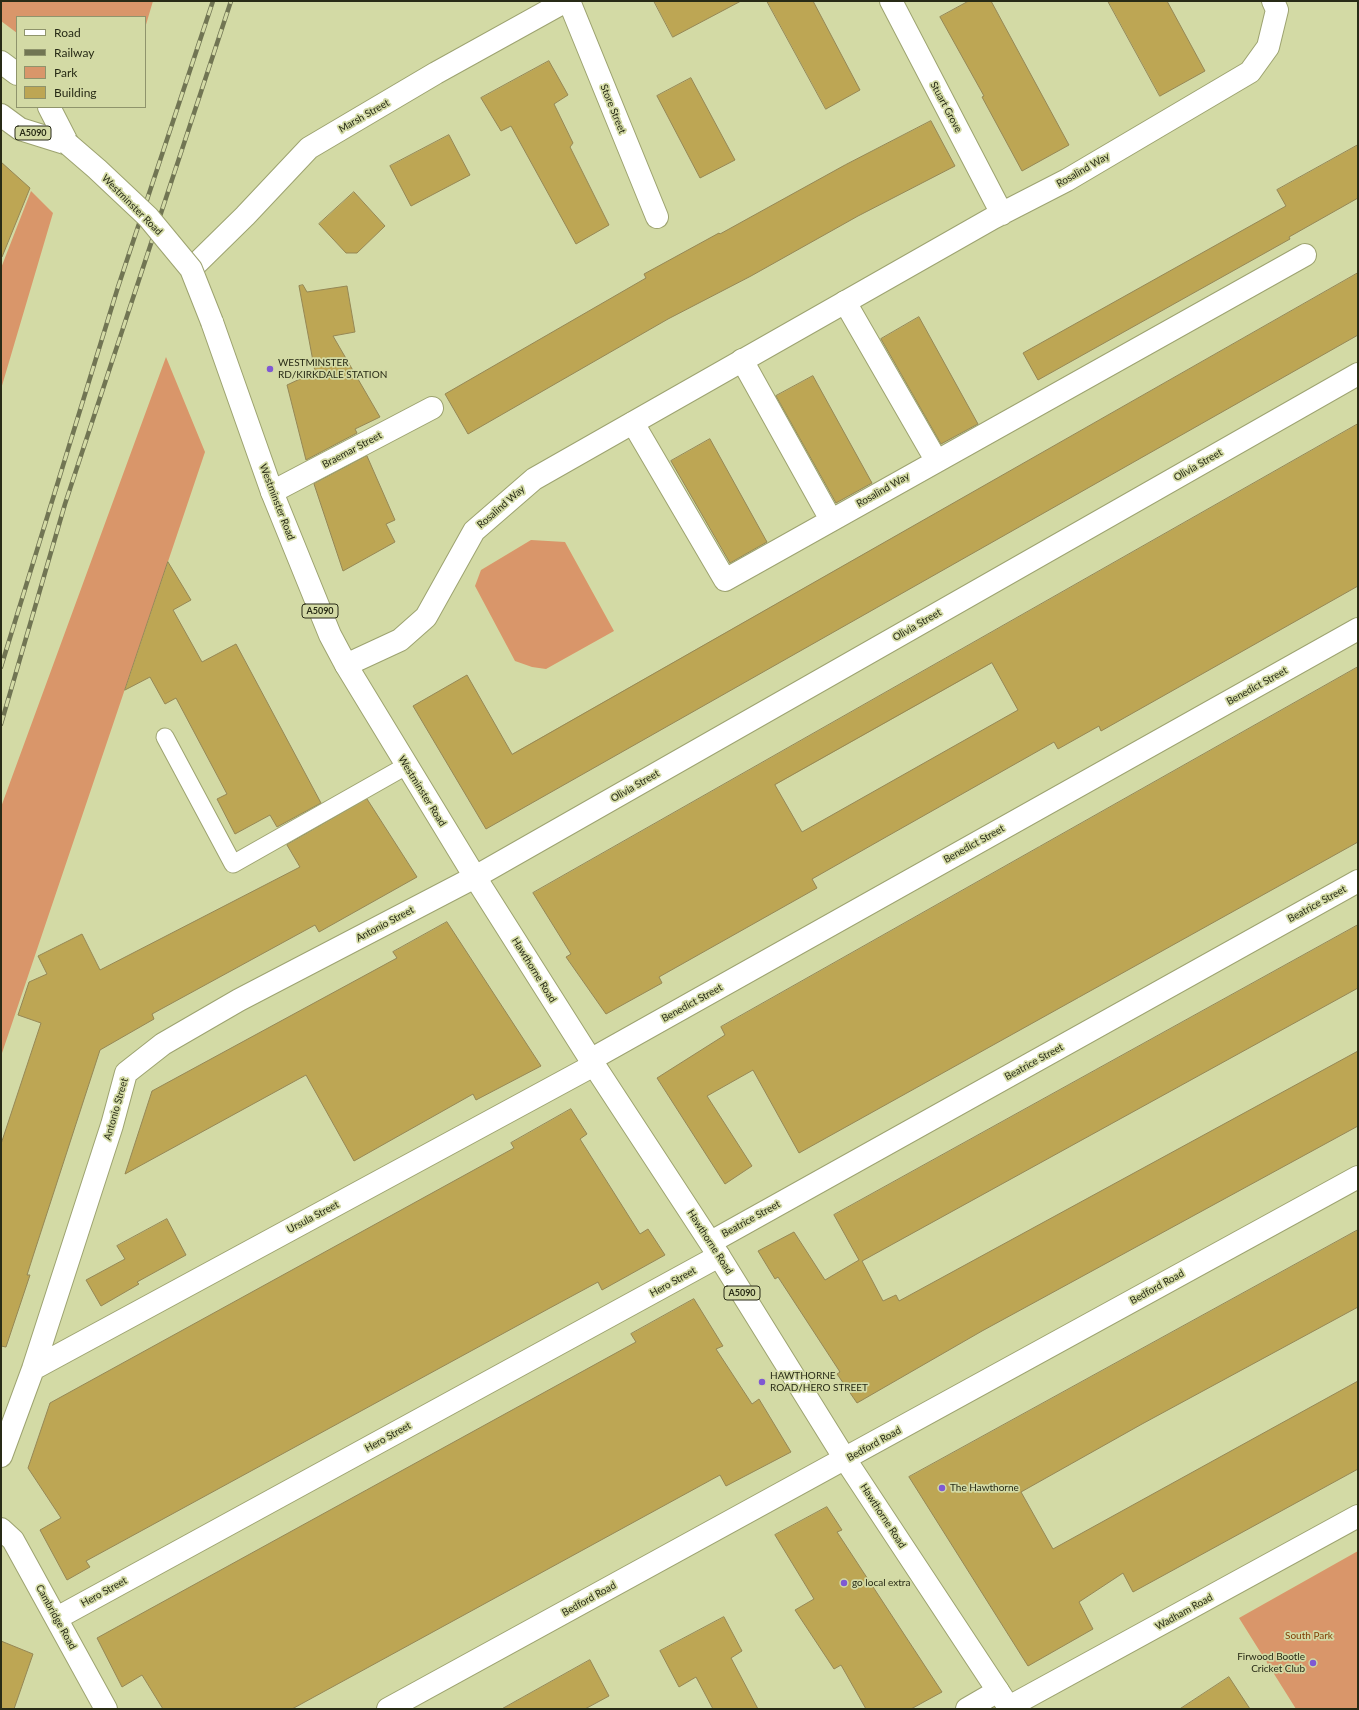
<!DOCTYPE html>
<html>
<head>
<meta charset="utf-8">
<style>
	body { margin:0 }
	#map { position:relative; width:1359px; height:1710px; overflow:hidden; background:#d3daa5; font-family:Lato,sans-serif }
	canvas { display:block }
	.frame { position:absolute; inset:0; border:2px solid #282b16; pointer-events:none }
	.legend { position:absolute; left:16px; top:16px; width:130px; height:92px; box-sizing:border-box; background:#d3daa5; border:1px solid #8f946c; margin:0; padding:5px 7px; list-style:none; font-size:12px; color:#282b16 }
	.legend li { display:flex; align-items:center; gap:8px; height:20px }
	.legend b { width:20px; border:1px solid #8f946c }
</style>
</head>
<body>
<div id="map">
<canvas width="1359" height="1710"></canvas>
<div class="frame"></div>
<ul class="legend">
<li><b style="height:5px;background:#fff"></b>Road</li>
<li><b style="height:5px;background:#717553"></b>Railway</li>
<li><b style="height:11px;background:#d9966a"></b>Park</li>
<li><b style="height:11px;background:#bda654"></b>Building</li>
</ul>
</div>
<script>
const c = document.querySelector('canvas').getContext('2d');
c.lineJoin = 'round';
function fillPath(path, color) { c.fillStyle = color; c.fill(path, 'evenodd'); }
function stroke(path, color, width, dash) { c.strokeStyle = color; c.lineWidth = width; c.lineCap = dash ? 'butt' : 'round'; c.setLineDash(dash || []); c.stroke(path); }
function write(font, color, halo, rows, align = 'center') {
  c.font = font + ' Lato,sans-serif'; c.lineWidth = 3.5; c.setLineDash([]); c.textBaseline = 'middle'; c.strokeStyle = halo; c.fillStyle = color; for (const [text, x, y, turn = 0] of rows) {
    c.save(); c.translate(x, y); c.rotate((+turn || 0) * Math.PI / 180); c.textAlign = isNaN(turn) ? turn : align; if (halo) c.strokeText(text, 0, 0); c.fillText(text, 0, 0); c.restore();
  }
}
fillPath(new Path2D(`
	M1,1H153L145,28V17H17V33L1,21Z
	M31,191L53,213L1,389V268Z
	M166,357L205,452L1,1056V807Z
	M531,540L565,542L614,631L546,669L532,667L515,661L475,586L481,570Z
	M1358,1551V1709H1296L1239,1618Z`), '#d9966a');
const building = new Path2D(`
	M654,1H741L673,37Z
	M767,1H813L860,90L826,109Z
	M969,1H991L1069,145L1022,171L982,97L984,96L940,17Z
	M1108,1H1167L1205,71L1160,96Z
	M549,61L568,95L554,104L573,143L570,147L609,225L576,244L511,126L501,131L481,98Z
	M691,78L735,160L700,178L657,96Z
	M931,121L955,166L858,216L751,276L668,319L468,434L445,394L646,278L644,274L719,233L720,234L845,165Z
	M449,135L470,175L411,206L390,166Z
	M1358,145V198L1289,237L1290,239L1038,380L1023,353L1286,206L1277,190Z
	M1,162L30,188L2,257H1Z
	M354,192L385,226L357,253H346L319,224Z
	M1358,273V335L486,829L413,706L467,675L512,754Z
	M303,285L307,292L347,286L355,332L333,336L380,417L355,429L357,433L306,460L287,385L315,372L299,286Z
	M919,317L978,424L941,444L881,339Z
	M813,376L872,483L836,503L776,396Z
	M1358,424V586L1101,731L1099,726L1058,749L1054,742L886,837L812,879L817,888L659,977L662,983L606,1014L566,957L571,954L533,893ZM992,663L1018,710L802,832L775,785Z
	M710,439L767,542L730,563L671,461Z
	M367,456L395,520L386,524L395,542L343,571L314,484Z
	M168,562L191,600L173,610L202,662L236,644L321,803L277,827L270,815L235,834L217,799L227,794L176,698L165,704L150,677L125,690Z
	M1358,667V842L799,1153L753,1070L707,1096L752,1166L725,1184L657,1078L725,1035L721,1027Z
	M367,799L417,877L319,932L315,925L152,1014L154,1019L100,1050L36,1247L27,1275H30L6,1347L1,1346V1144L41,1023L18,1015L29,982L47,974L38,956L82,934L100,970L300,867L287,845Z
	M447,922L541,1066L476,1100L473,1094L354,1161L306,1075L125,1174L152,1091L397,958L393,952Z
	M1358,925V988L862,1261L883,1301L896,1295L899,1301L1358,1051V1126L982,1331L857,1403L837,1374L840,1372L778,1277L775,1279L758,1251L794,1232L825,1280L859,1260L834,1215Z
	M571,1109L587,1134L580,1139L640,1234L648,1229L665,1255L602,1290L598,1282L548,1309L86,1561L90,1567L67,1580L40,1530L61,1518L28,1468L50,1403L514,1148L511,1143Z
	M167,1219L186,1255L137,1282L139,1284L101,1306L86,1280L125,1259L117,1246Z
	M1358,1230V1307L1142,1424L1021,1492L1053,1549L1358,1381V1469L1133,1592L1123,1573L1079,1602L1093,1629L1028,1666L909,1477Z
	M694,1299L723,1346L716,1349L752,1404L759,1399L791,1452L726,1486L720,1475L292,1709H163L142,1675L122,1687L97,1638L636,1342L631,1334Z
	M827,1507L842,1530L837,1532L942,1692L911,1709H866L841,1665L834,1669L795,1610L814,1599L775,1535Z
	M724,1617L742,1651L731,1658L758,1709H713L696,1677L679,1687L660,1651Z
	M1,1641L33,1654L14,1709H1Z
	M590,1660L609,1696L585,1709H502Z
	M1229,1677L1250,1709H1180Z`);
fillPath(building, '#bda654');
stroke(building, '#958755', 1);
const service = new Path2D(`
	M165,737L233,864L406,766`);
const pedestrian = new Path2D(`
	M845,302L936,460
	M742,360L831,520
	M633,423L725,580L1305,255`);
const minor = new Path2D(`
	M569,1L657,217
	M891,1L1002,214
	M191,269L245,216L309,148L436,73L566,1
	M272,492L432,408
	M346,665L400,640L426,617L474,531L534,479L993,218L1067,180L1250,72L1268,47L1277,10L1273,1
	M590,1060L1358,629
	M711,1242L1358,881
	M33,1369L594,1065
	M1,1456L33,1369L112,1125L126,1073L163,1044L239,1000L475,877L1358,374
	M1,1529L13,1540L106,1709
	M57,1618L719,1256
	M1009,1707L1358,1516
	M388,1709L1358,1177
	M967,1709L998,1691`);
const primary = new Path2D(`
	M1,62L17,74
	M49,107L68,144
	M1,115L20,129L68,144
	M212,322L272,492L330,635L346,665L475,877L594,1065L719,1256L845,1459L1010,1709`);
stroke(service, '#9da370', 19);
stroke(pedestrian, '#9da370', 24);
stroke(minor, '#9da370', 24);
stroke(primary, '#9da370', 24);
stroke(service, '#fff', 17);
stroke(pedestrian, '#fff', 22);
stroke(minor, '#fff', 22);
stroke(primary, '#fff', 22);
const rail = new Path2D(`
	M1,667L118,287L213,1
	M1,724L65,504L231,1`);
stroke(rail, '#717553', 4.5);
stroke(rail, '#d3daa5', 3, [9]);
const primaryBridge = new Path2D(`
	M68,144L97,169L148,217L191,269L212,322`);
stroke(primaryBridge, '#9da370', 24, []);
stroke(primaryBridge, '#fff', 22);
for (const [x, y, r, color] of [
	[270,369,4,"#7f59d3"],
	[762,1382,4,"#7f59d3"],
	[942,1488,4,"#7f59d3"],
	[844,1583,4,"#7f59d3"],
	[1313,1663,4,"#7f59d3"]
]) { const dot = new Path2D(); dot.arc(x, y, r, 0, 2 * Math.PI); c.fillStyle = color; c.fill(dot); stroke(dot, '#d3daa5', 1.5); }
for (const [x, y, w] of [
	[33,133,36],
	[320,611,36],
	[742,1293,36]
]) { const box = new Path2D(); box.roundRect(x - w / 2, y - 7, w, 14, 3); c.fillStyle = '#d3daa5'; c.fill(box); stroke(box, '#282b16', 1); }
write('bold 9px', '#282b16', null, [
	["A5090",33,133],
	["A5090",320,611],
	["A5090",742,1293]
]);
write('10px', '#282b16', '#d3daa5', [
	["Stuart Grove",946,107,62],
	["Store Street",613,109,68],
	["Marsh Street",364,116,-30],
	["Rosalind Way",1083,170,-30],
	["Westminster Road",132,205,45],
	["Braemar Street",352,450,-28],
	["Olivia Street",1198,465,-30],
	["Rosalind Way",883,490,-30],
	["Westminster Road",277,502,69],
	["Rosalind Way",501,507,-41],
	["Olivia Street",917,625,-30],
	["Benedict Street",1257,686,-29],
	["Olivia Street",635,786,-30],
	["Westminster Road",422,791,58],
	["Benedict Street",974,844,-29],
	["Beatrice Street",1317,904,-29],
	["Antonio Street",385,924,-28],
	["Hawthorne Road",534,970,58],
	["Benedict Street",692,1003,-29],
	["Beatrice Street",1034,1062,-29],
	["Antonio Street",116,1109,-74],
	["Ursula Street",313,1217,-28],
	["Beatrice Street",751,1219,-29],
	["Hawthorne Road",710,1242,57],
	["Hero Street",673,1282,-29],
	["Bedford Road",1157,1287,-29],
	["Hero Street",388,1437,-29],
	["Bedford Road",874,1444,-29],
	["Hawthorne Road",883,1516,57],
	["Hero Street",104,1592,-29],
	["Bedford Road",589,1599,-29],
	["Wadham Road",1184,1612,-29],
	["Cambridge Road",56,1617,61]
]);
write('10px', '#282b16', '#d3daa5', [
	["WESTMINSTER",278,363],
	["RD/KIRKDALE STATION",278,375],
	["HAWTHORNE",770,1376],
	["ROAD/HERO STREET",770,1388],
	["The Hawthorne",950,1488],
	["go local extra",852,1583],
	["Firwood Bootle",1305,1657,"right"],
	["Cricket Club",1305,1669,"right"]
], 'left');
write('10px', '#803f05', '#d3daa5', [
	["South Park",1309,1636]
]);
</script>
</body>
</html>
